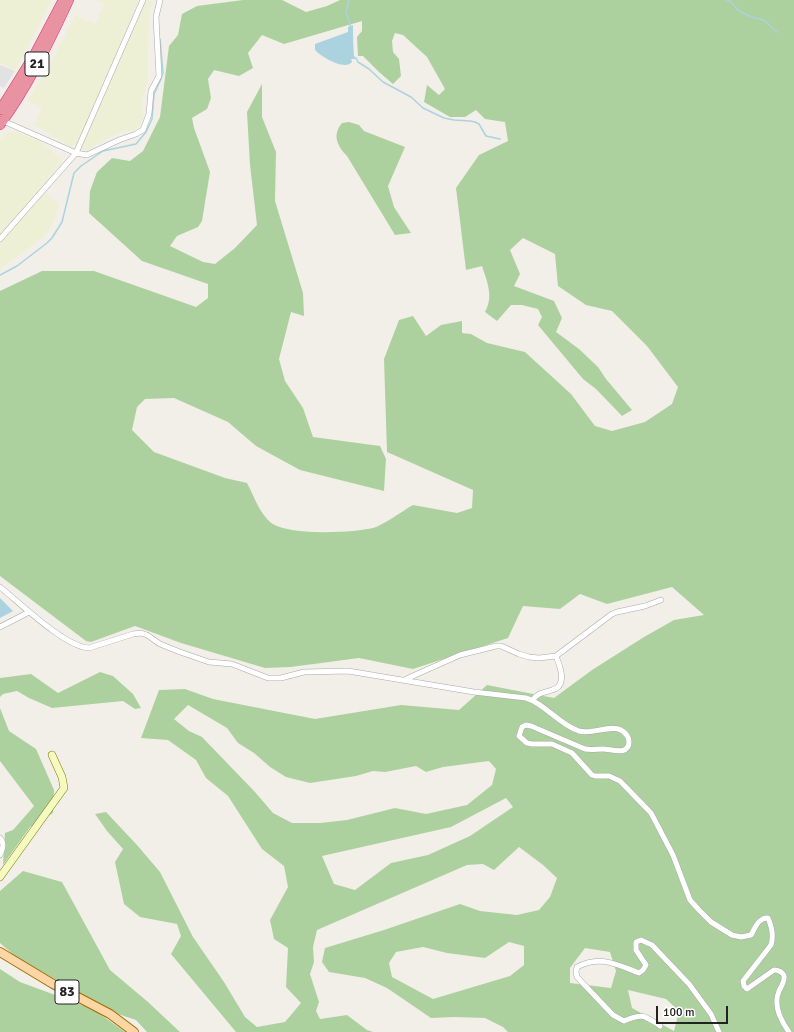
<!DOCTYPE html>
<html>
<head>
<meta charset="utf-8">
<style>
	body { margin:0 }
	#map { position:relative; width:794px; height:1032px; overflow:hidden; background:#f2efe9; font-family:Signika,sans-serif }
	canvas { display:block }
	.scale { position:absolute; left:656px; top:1006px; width:72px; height:18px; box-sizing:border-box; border:2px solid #222; border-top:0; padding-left:5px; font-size:12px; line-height:14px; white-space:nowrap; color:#222; -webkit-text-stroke:3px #fff; paint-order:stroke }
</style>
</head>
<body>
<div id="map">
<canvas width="794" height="1032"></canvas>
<div class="scale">100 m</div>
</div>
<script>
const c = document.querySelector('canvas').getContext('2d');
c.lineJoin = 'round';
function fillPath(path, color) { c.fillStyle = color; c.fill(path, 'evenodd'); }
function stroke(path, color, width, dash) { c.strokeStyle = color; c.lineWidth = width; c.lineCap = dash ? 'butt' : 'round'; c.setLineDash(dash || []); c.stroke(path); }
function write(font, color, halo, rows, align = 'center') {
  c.font = font + ' Signika,sans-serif'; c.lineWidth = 3; c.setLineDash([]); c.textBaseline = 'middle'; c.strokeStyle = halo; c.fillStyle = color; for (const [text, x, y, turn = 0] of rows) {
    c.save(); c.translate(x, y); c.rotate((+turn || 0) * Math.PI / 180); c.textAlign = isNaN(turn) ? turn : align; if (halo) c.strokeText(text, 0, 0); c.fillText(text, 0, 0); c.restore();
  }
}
fillPath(new Path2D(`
	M0,0H51L40,24L15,70L0,63Z
	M95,0H139L78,144L71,147L34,125L42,107L27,101L53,59L75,15L95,24L104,4Z
	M146,0L154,1L149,10L148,82L143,97L141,108L144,113L143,120L135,131L120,132L97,144L88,151L80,150Z
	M14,131L42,142L63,161L41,188L59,204L56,215L49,231L43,237L0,270V140L6,133Z`), '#eef0d5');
fillPath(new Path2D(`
	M243,0H282L306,12L327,6L340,0H794V1032H508L503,1027L485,1018L454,1017L431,1018L387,988L365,978L329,972L322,962L325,948L384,930L460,904L480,911L517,915L539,910L550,897L557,878L543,865L519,847L494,870L483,864L467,865L317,930L313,947L314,962L310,974L319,1002L316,1011L320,1019L347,1015L367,1030L373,1032H236L171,954L181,936L177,924L140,917L124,904L115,862L123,849L107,831L95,814L106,812L137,845L160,872L193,937L224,982L245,1017L257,1027L285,1022L301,1003L286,987L288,948L274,939L270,920L288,887L284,866L262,849L228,796L206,778L196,760L168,740L141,738L159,690L185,689L213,699L315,719L401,705L459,710L487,685L554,698L592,670L644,637L674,620L704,615L672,587L607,604L580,594L560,609L523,606L508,638L413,669L359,658L291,667L265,668L181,643L135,626L91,642L86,641L0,576V291L42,271H94L196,307L208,298V284L142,261L89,213L90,191L97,172L112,158L130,161L143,151L160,117L169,46L178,35L182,14L197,6ZM362,21V31L357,37L358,56H363L379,72L393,84L401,76L399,59L393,52L392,41L395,33L403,35L427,57L445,89L439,95L427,85L424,102L450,117H465L476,110L485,119L505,122L508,141L479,155L456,188L466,270L482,266C487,282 494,296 485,312L497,321L511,305H522L538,309L542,317L538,325L583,379L596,389L622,416L632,410L606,379L598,367L579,349L556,332L562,318L554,301L514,286L520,274L510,250L523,238L555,254L558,286L586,305L612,311L647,346L678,387L672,404L645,422L612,431L595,426L571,394L525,352L487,343L471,334L462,333V321L441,325L426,336L413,316L399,320L384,359L387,452L473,490L472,508L457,513L413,505C404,510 382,526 373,528C353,533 286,536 270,522C259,512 254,496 247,483L225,478L154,452L132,430L137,407L145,399L174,398L228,422L256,446L300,470L384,491L386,459L380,446L313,437L303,408L285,381L279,359L291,312L304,316L303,293L275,201L276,152L262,117V84L247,112L250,165L257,225L235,248L215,264L203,262L170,246L177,236L198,227L202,221L210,172L194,128L192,118L207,109L211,98L208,79L214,70L239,76L253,68L248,53L262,35L284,44ZM188,705L227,728L238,743L254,753L270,767L286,777L310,783L356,776L373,771L385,772L416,766L426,772L443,767L489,761L496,769L492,785L467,805L426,814L395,808L347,820L320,823H292L273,813L255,792L202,737L189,731L174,719ZM506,798L513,807L470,836L428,855L391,863L355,890L334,884L322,856L451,827ZM509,942L524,946V965L510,976L433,999L392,977L389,963L396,952L423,947L447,953L485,958ZM585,948L610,952L616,971L611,988L570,983V968ZM628,990L666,999L679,1011L674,1031L632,1008Z
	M349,122L359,125L364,131L405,147L388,186L394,207L411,233L395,235L347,156C337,146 332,135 342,123Z
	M100,672L113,676L133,694L141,708L135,709L123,701L52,708L29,698L17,691L3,694L0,697V678L31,674L58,693Z
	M0,708L9,731L36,749L54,790L53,813L30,827L3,865L5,833L13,830L34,806L0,761Z
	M23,871L62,882L110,970L148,1002L180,1032H147L136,1020L112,1012L16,957L0,943V891Z
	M0,969L20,982L93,1009L125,1032H0Z`), '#add19e');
fillPath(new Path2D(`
	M0,65L15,71L4,88L0,86Z`), '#e2e2e2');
fillPath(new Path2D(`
	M353,25C353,36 353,45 354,56L356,58L355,59H351L352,62C345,71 321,57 315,50V44L348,32V27Z
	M0,598L13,611L0,618Z`), '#aad3df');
stroke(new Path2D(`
	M349,0L346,11L351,28
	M726,0L731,2L738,10L751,17L764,20L777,32
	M356,58L358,62L369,69L383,82L411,97L423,108L444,118L454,120L470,121L475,122L479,124L486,136L500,139
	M0,275L17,266L47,243L52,238L62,222L74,173L81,166L103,151L136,144L146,132L152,119L154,94L161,79L163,73L160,39`), '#aad3df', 1.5);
const street = new Path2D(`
	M1,120L76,153L143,0
	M0,239L76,153L87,155L119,140L136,134L143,130L149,114L151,91L159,76L156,17L160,0
	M0,587C20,603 65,647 89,648L133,634L141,633L147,635L160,644L180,652L209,662L232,664L268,678H281L304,672L348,671L474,692L526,698C546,704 558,724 579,731C593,735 610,724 621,730C626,733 629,736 629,742C629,756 611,749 603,749C597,749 591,750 585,749L531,726L526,725L522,727L519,736L527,743L532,744H552L572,753L592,775L595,776H609L620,781L651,813L673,855L690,900L699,910L711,922L732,935L741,937L751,935C755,928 759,917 768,918C772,927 774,935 771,945L743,981L744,986L747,989L774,970C778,970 783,972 784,976C785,981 781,987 779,991C773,1005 781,1021 789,1032
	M0,627L29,612
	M406,679L460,655L496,646H501L519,654L529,657L539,658L556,656L612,614L617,612L645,606L661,600
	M533,700C538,692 544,693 552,690C568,686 560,666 556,656
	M0,838C5,843 3,849 0,855
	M660,1026C644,1015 642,1013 624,1021L613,1015L577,977L576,972L577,967C600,955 616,964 639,973L643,970L646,965L636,950V942L641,940L652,945L689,984L711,1014L719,1032`);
const secondary = new Path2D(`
	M0,877L64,788L62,777L52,755`);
const primary = new Path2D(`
	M0,952L53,984L110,1014L134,1032`);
const highway = new Path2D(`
	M0,110L33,57L63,0
	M0,125C28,87 49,43 69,0`);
stroke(street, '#a9a9a9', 6);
stroke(secondary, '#707d05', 8);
stroke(primary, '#a06b00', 10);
stroke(highway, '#dc2a67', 10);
stroke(street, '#fff', 5);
stroke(secondary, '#f7fabf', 7);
stroke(primary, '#fcd6a4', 8);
stroke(highway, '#e892a2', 9);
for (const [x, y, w] of [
	[37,64,24],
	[67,992,24]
]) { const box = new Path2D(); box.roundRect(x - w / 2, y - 12, w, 24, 3); c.fillStyle = '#fff'; c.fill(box); stroke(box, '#222', 1); }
write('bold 14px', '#222', null, [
	["21",37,64],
	["83",67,992]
]);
</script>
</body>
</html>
